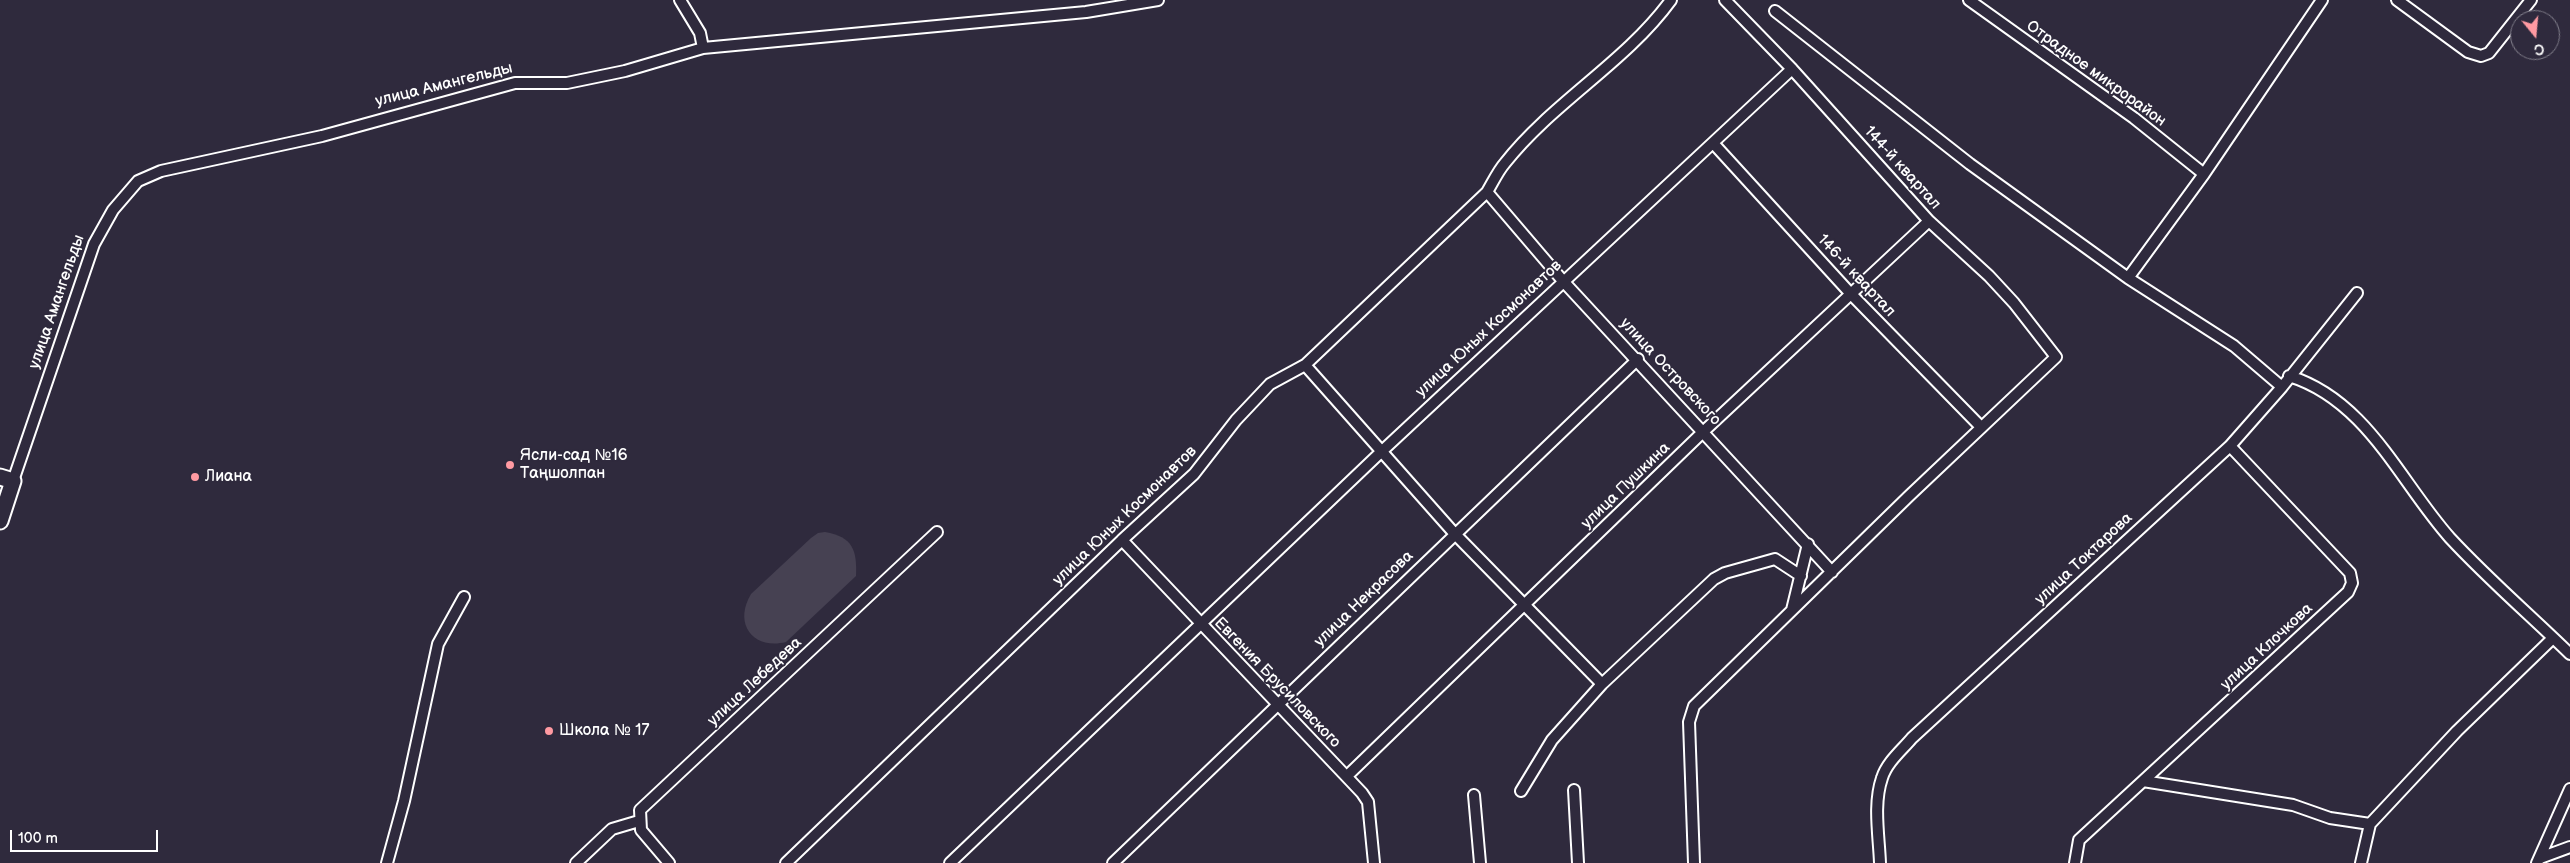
<!DOCTYPE html>
<html>
<head>
<meta charset="utf-8">
<style>
	body { margin:0 }
	#map { position:relative; width:2570px; height:863px; overflow:hidden; background:#2f2a3d; font-family:"Balsamiq Sans",sans-serif }
	canvas { display:block }
	.north { position:absolute; left:2510px; top:10px; width:50px; height:50px; box-sizing:border-box; background:#2f2a3d; border:1px solid #827f8b; border-radius:50%; rotate:163deg; font-size:14px; font-weight:700; line-height:20px; text-align:center; color:#fff }
	.north::after { content:''; display:block; margin:auto; width:18px; height:22px; background:#ff9aa2; clip-path:polygon(50% 0,100% 100%,50% 72%,0 100%) }
	.scale { position:absolute; left:10px; top:830px; width:148px; height:22px; box-sizing:border-box; border:2px solid #fff; border-top:0; padding-left:6px; font-size:15px; line-height:18px; white-space:nowrap; color:#fff; -webkit-text-stroke:4px #2f2a3d; paint-order:stroke }
</style>
</head>
<body>
<div id="map">
<canvas width="2570" height="863"></canvas>
<div class="north">С</div>
<div class="scale">100 m</div>
</div>
<script>
const c = document.querySelector('canvas').getContext('2d');
c.lineJoin = 'round';
function fillPath(path, color) { c.fillStyle = color; c.fill(path, 'evenodd'); }
function stroke(path, color, width, dash) { c.strokeStyle = color; c.lineWidth = width; c.lineCap = dash ? 'butt' : 'round'; c.setLineDash(dash || []); c.stroke(path); }
function write(font, color, halo, rows, align = 'center') {
  c.font = font + ' "Balsamiq Sans",sans-serif'; c.lineWidth = 4; c.setLineDash([]); c.textBaseline = 'middle'; c.strokeStyle = halo; c.fillStyle = color; for (const [text, x, y, turn = 0] of rows) {
    c.save(); c.translate(x, y); c.rotate((+turn || 0) * Math.PI / 180); c.textAlign = isNaN(turn) ? turn : align; if (halo) c.strokeText(text, 0, 0); c.fillText(text, 0, 0); c.restore();
  }
}
fillPath(new Path2D(`
	M825,532C853,537 857,550 856,576L786,642C753,650 733,624 751,594L811,538L818,533Z`), '#464152');
const street = new Path2D(`
	M680,0L700,33L703,48
	M1969,0L2134,118L2204,174
	M2397,0L2468,52L2481,56L2489,53L2531,0
	M1775,11L1970,164L2128,278L2234,346L2282,387
	M1713,143L1850,293L1981,427
	M1487,192L1563,281L1832,572
	M2128,278L2204,174L2322,0
	M1305,365L1454,533L1602,684
	M2289,376C2367,400 2400,482 2450,538C2488,579 2530,615 2570,654
	M13,481L94,244L113,210L138,181L161,171L322,136L515,83H567L625,71L703,48L1086,12L1158,0
	M1122,540L1362,793L1368,802L1374,863
	M1792,610L1808,544
	M1347,776L1704,431L1929,221
	M2143,781L2293,805L2330,818L2370,824
	M1574,790L1578,863
	M1521,791L1552,740L1602,684L1714,579L1725,573L1775,559L1801,576
	M1474,795L1480,863
	M2540,858L2570,847
	M387,863L404,801L438,644L464,597
	M576,863L612,829L639,821
	M669,863L641,830L640,810L937,532
	M786,863L1122,540L1194,474L1236,420L1270,384L1305,365L1487,192C1493,182 1498,171 1505,163C1553,102 1625,63 1671,0
	M950,863L1381,452L1792,69
	M1113,863L1638,359
	M1694,863L1689,722L1694,706L1909,496L2056,357L2014,303L1989,276L1929,221L1792,69L1725,0
	M1880,863C1879,836 1873,804 1882,778C1887,762 1902,750 1912,738L2230,446L2282,387L2357,293
	M2075,863L2079,840L2348,592L2352,583L2350,573L2230,446
	M2361,863L2370,824L2457,731L2553,638
	M2537,863L2570,789`);
const secondary = new Path2D(`
	M0,477L13,481L0,521`);
stroke(street, '#fff', 14);
stroke(secondary, '#fff', 19);
stroke(street, '#2f2a3d', 10);
stroke(secondary, '#2f2a3d', 15);
for (const [x, y, r, color] of [
	[510,465,5,"#ff9aa2"],
	[195,477,5,"#ff9aa2"],
	[549,731,5,"#ff9aa2"]
]) { const dot = new Path2D(); dot.arc(x, y, r, 0, 2 * Math.PI); c.fillStyle = color; c.fill(dot); stroke(dot, '#2f2a3d', 2); }
write('16px', '#fff', '#2f2a3d', [
	["Отрадное микрорайон",2096,74,36],
	["улица Амангельды",444,85,-14],
	["144-й квартал",1902,168,48],
	["146-й квартал",1856,276,47],
	["улица Амангельды",57,302,-71],
	["улица Юных Космонавтов",1489,329,-43],
	["улица Островского",1670,372,47],
	["улица Пушкина",1626,486,-44],
	["улица Юных Космонавтов",1125,516,-44],
	["улица Токтарова",2084,559,-43],
	["улица Некрасова",1364,599,-44],
	["улица Клочкова",2267,647,-43],
	["улица Лебедева",755,682,-43],
	["Евгения Брусиловского",1277,683,46]
]);
write('16px', '#fff', '#2f2a3d', [
	["Ясли-сад №16",520,456],
	["Таңшолпан",520,474],
	["Лиана",205,477],
	["Школа № 17",559,731]
], 'left');
</script>
</body>
</html>
